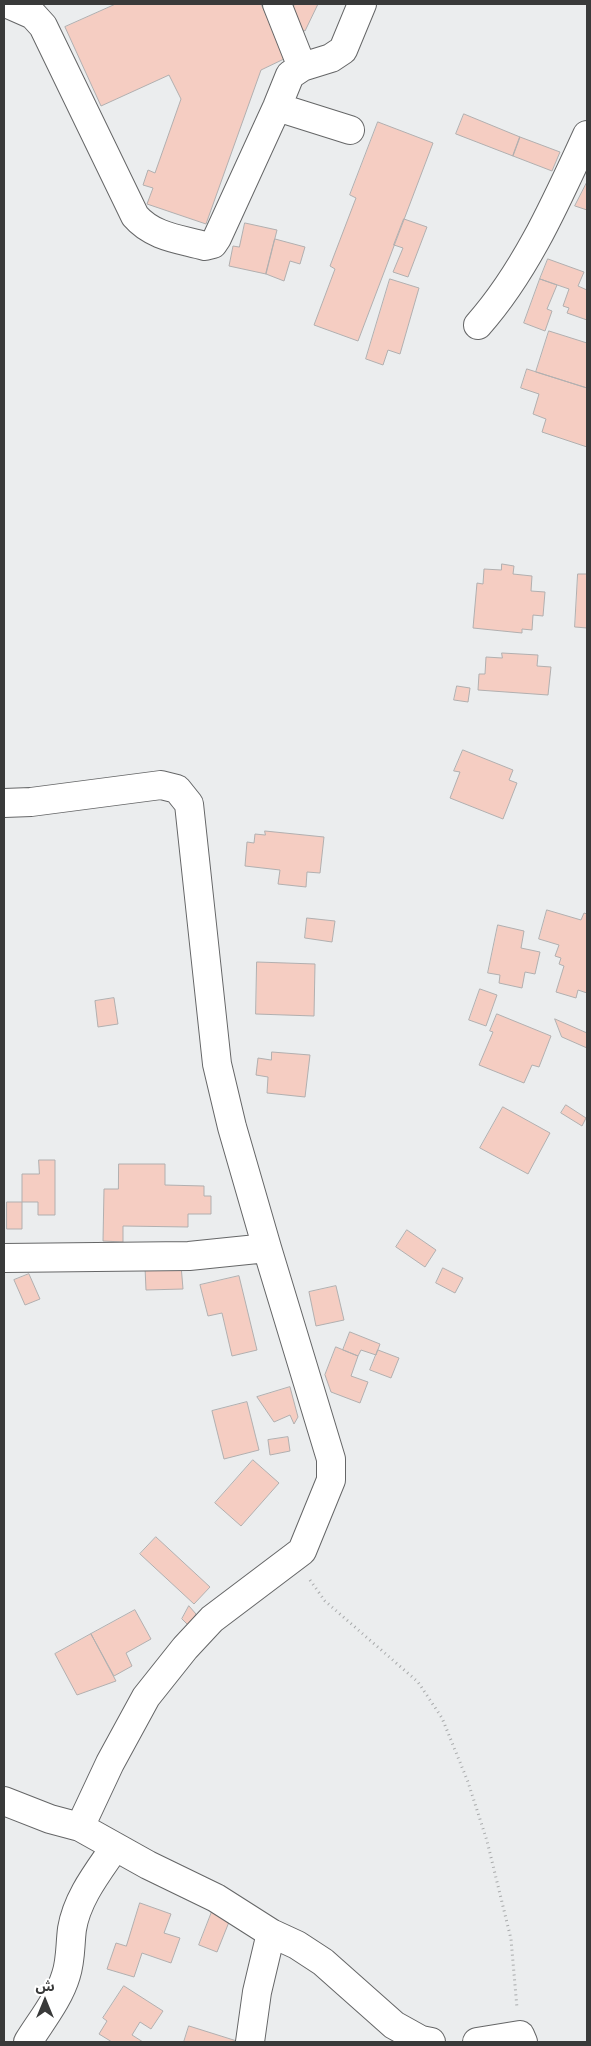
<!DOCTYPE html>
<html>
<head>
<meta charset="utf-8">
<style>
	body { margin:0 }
	#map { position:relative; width:591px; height:2046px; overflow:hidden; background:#ebedee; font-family:"Noto Sans","Noto Sans Arabic",sans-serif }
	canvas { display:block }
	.frame { position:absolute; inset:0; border:5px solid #393a3a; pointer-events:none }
	.north { position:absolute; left:20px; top:1976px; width:50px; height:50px; -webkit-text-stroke:4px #fff; paint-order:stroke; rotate:0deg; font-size:14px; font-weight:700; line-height:20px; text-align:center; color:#393a3a }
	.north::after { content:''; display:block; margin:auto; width:18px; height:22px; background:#393a3a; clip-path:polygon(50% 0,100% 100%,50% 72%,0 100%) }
</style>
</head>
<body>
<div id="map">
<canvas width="591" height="2046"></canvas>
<div class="frame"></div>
<div class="north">ش</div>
</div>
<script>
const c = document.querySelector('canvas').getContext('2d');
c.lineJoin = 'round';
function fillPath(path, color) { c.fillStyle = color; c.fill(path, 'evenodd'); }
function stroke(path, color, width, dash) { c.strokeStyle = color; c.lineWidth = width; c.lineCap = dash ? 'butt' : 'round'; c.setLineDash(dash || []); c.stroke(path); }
const building = new Path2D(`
	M116,4H261L286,58L261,70L206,224L147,204L153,188L143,185L148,170L155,173L181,99L169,75L101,106L65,27Z
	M295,4H318L305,31L286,22Z
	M464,114L520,137L513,156L456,134Z
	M378,122L433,143L358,341L314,325L335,269L330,266L356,198L350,195Z
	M520,137L560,152L552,171L513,156Z
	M587,182V210L575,206Z
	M404,219L427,227L408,277L393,272L403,248L394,245Z
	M245,223L277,230L266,274L229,266L233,246L239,247Z
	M275,239L305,247L300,264L290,261L284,281L266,274Z
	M548,259L584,272L578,286L587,290V320L567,313L569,308L563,306L569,289L540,279Z
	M390,279L419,288L400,354L388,350L383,365L366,359Z
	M540,279L557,285L547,309L552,311L545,331L524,323Z
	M549,331L587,343V388L536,372Z
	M527,369L587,388V447L542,432L546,419L533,414L539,394L521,388Z
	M502,564L514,566L513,574L532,576L531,591L545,592L543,616L533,615L532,630L522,629V633L473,628L477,583L483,584L484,569L501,570Z
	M578,574H587V628L575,627Z
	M502,653L538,655L537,666L551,667L548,695L478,690L479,674H485L486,657L502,658Z
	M457,686L470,688L468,702L454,700Z
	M463,750L513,770L509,780L517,783L503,819L450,798L460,772L454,771Z
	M265,831L324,837L320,873L307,872L306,887L278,884L280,870L245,866L247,842L254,843L255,834L265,835Z
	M547,910L581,920L584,913L587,914V993L578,990L576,998L556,992L564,966L559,964L561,958L555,956L559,945L539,939Z
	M307,918L335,921L332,942L305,938Z
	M498,925L524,931L521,948L540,952L535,974L525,972L522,988L499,983L500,975L488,973Z
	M257,962L315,964L314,1016L256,1014Z
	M480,989L497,995L486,1026L469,1020Z
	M114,998L118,1024L98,1027L95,1001Z
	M497,1014L551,1036L539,1067L532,1065L524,1083L479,1065L493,1032L490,1031Z
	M555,1019L587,1033V1048L562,1037Z
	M272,1052L310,1055L305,1097L267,1093L268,1077L256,1075L258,1058L271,1060Z
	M566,1105L586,1118L582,1126L561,1113Z
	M503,1107L550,1133L528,1174L480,1148Z
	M39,1160H55V1215H38V1202H22V1174H39Z
	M119,1164H165V1185L204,1186V1196H211V1214H188V1227L123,1226V1242L103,1241L104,1189H118Z
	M7,1202H22V1229H7Z
	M407,1230L436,1250L425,1267L396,1247Z
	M181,1265L183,1289L146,1290L145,1267Z
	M443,1268L463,1278L455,1293L436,1283Z
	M29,1274L40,1299L25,1305L14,1280Z
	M239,1276L257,1350L232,1356L222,1313L208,1316L200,1285Z
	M336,1286L344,1320L316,1326L309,1292Z
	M350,1332L380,1344L376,1355L361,1350L358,1356L343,1350Z
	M336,1347L358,1356L351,1376L368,1382L360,1403L331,1392L325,1375Z
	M378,1350L399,1358L391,1378L370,1370Z
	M290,1387L298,1417L294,1424L290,1415L274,1422L257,1397Z
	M247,1402L259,1450L224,1459L212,1411Z
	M288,1437L290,1451L270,1455L268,1440Z
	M253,1460L279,1483L241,1526L215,1503Z
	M156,1537L210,1587L194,1604L140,1554Z
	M189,1606L196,1614L190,1627L182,1619Z
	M135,1610L151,1639L126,1653L132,1666L114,1676L91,1634Z
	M91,1634L116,1681L77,1695L55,1654Z
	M140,1903L171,1914L164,1933L180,1938L171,1963L142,1953L134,1977L107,1969L116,1943L126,1946Z
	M215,1904L233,1912L217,1952L199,1945Z
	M124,1986L163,2011L151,2029L140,2022L132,2035L143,2042H112L99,2034L107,2021L103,2018Z
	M189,2026L240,2042H184Z`);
fillPath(building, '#f5cdc2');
stroke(building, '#b1afaf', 1);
const minor = new Path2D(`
	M8,4L33,15L43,26L135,216C153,237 180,239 205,246L213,244L217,238L277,107L290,75L302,67L331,58L343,50L362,4
	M277,4L302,67
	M277,107L350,130
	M478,325C526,271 557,200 587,135
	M4,803L31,802L161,785L177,789L189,804L217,1064L232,1127L267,1248L331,1459V1480L302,1551L212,1619L185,1648L146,1697L110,1763L80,1827
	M4,1258L189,1256L267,1248
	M4,1801L50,1819L80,1827L148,1865L216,1898L271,1933L297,1945L323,1962L394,2025L421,2040L431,2042
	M28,2042C41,2021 59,1999 66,1975C71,1960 70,1944 72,1929C77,1898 98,1872 115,1847
	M250,2042L257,1992L271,1933
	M477,2042L520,2035L523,2042`);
stroke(minor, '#656667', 30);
stroke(new Path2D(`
	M310,1580L325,1601L418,1682L442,1718L468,1782L487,1841L511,1939L517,2008`), '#a8aaab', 3, [1, 4]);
stroke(minor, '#fff', 28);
</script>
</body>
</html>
